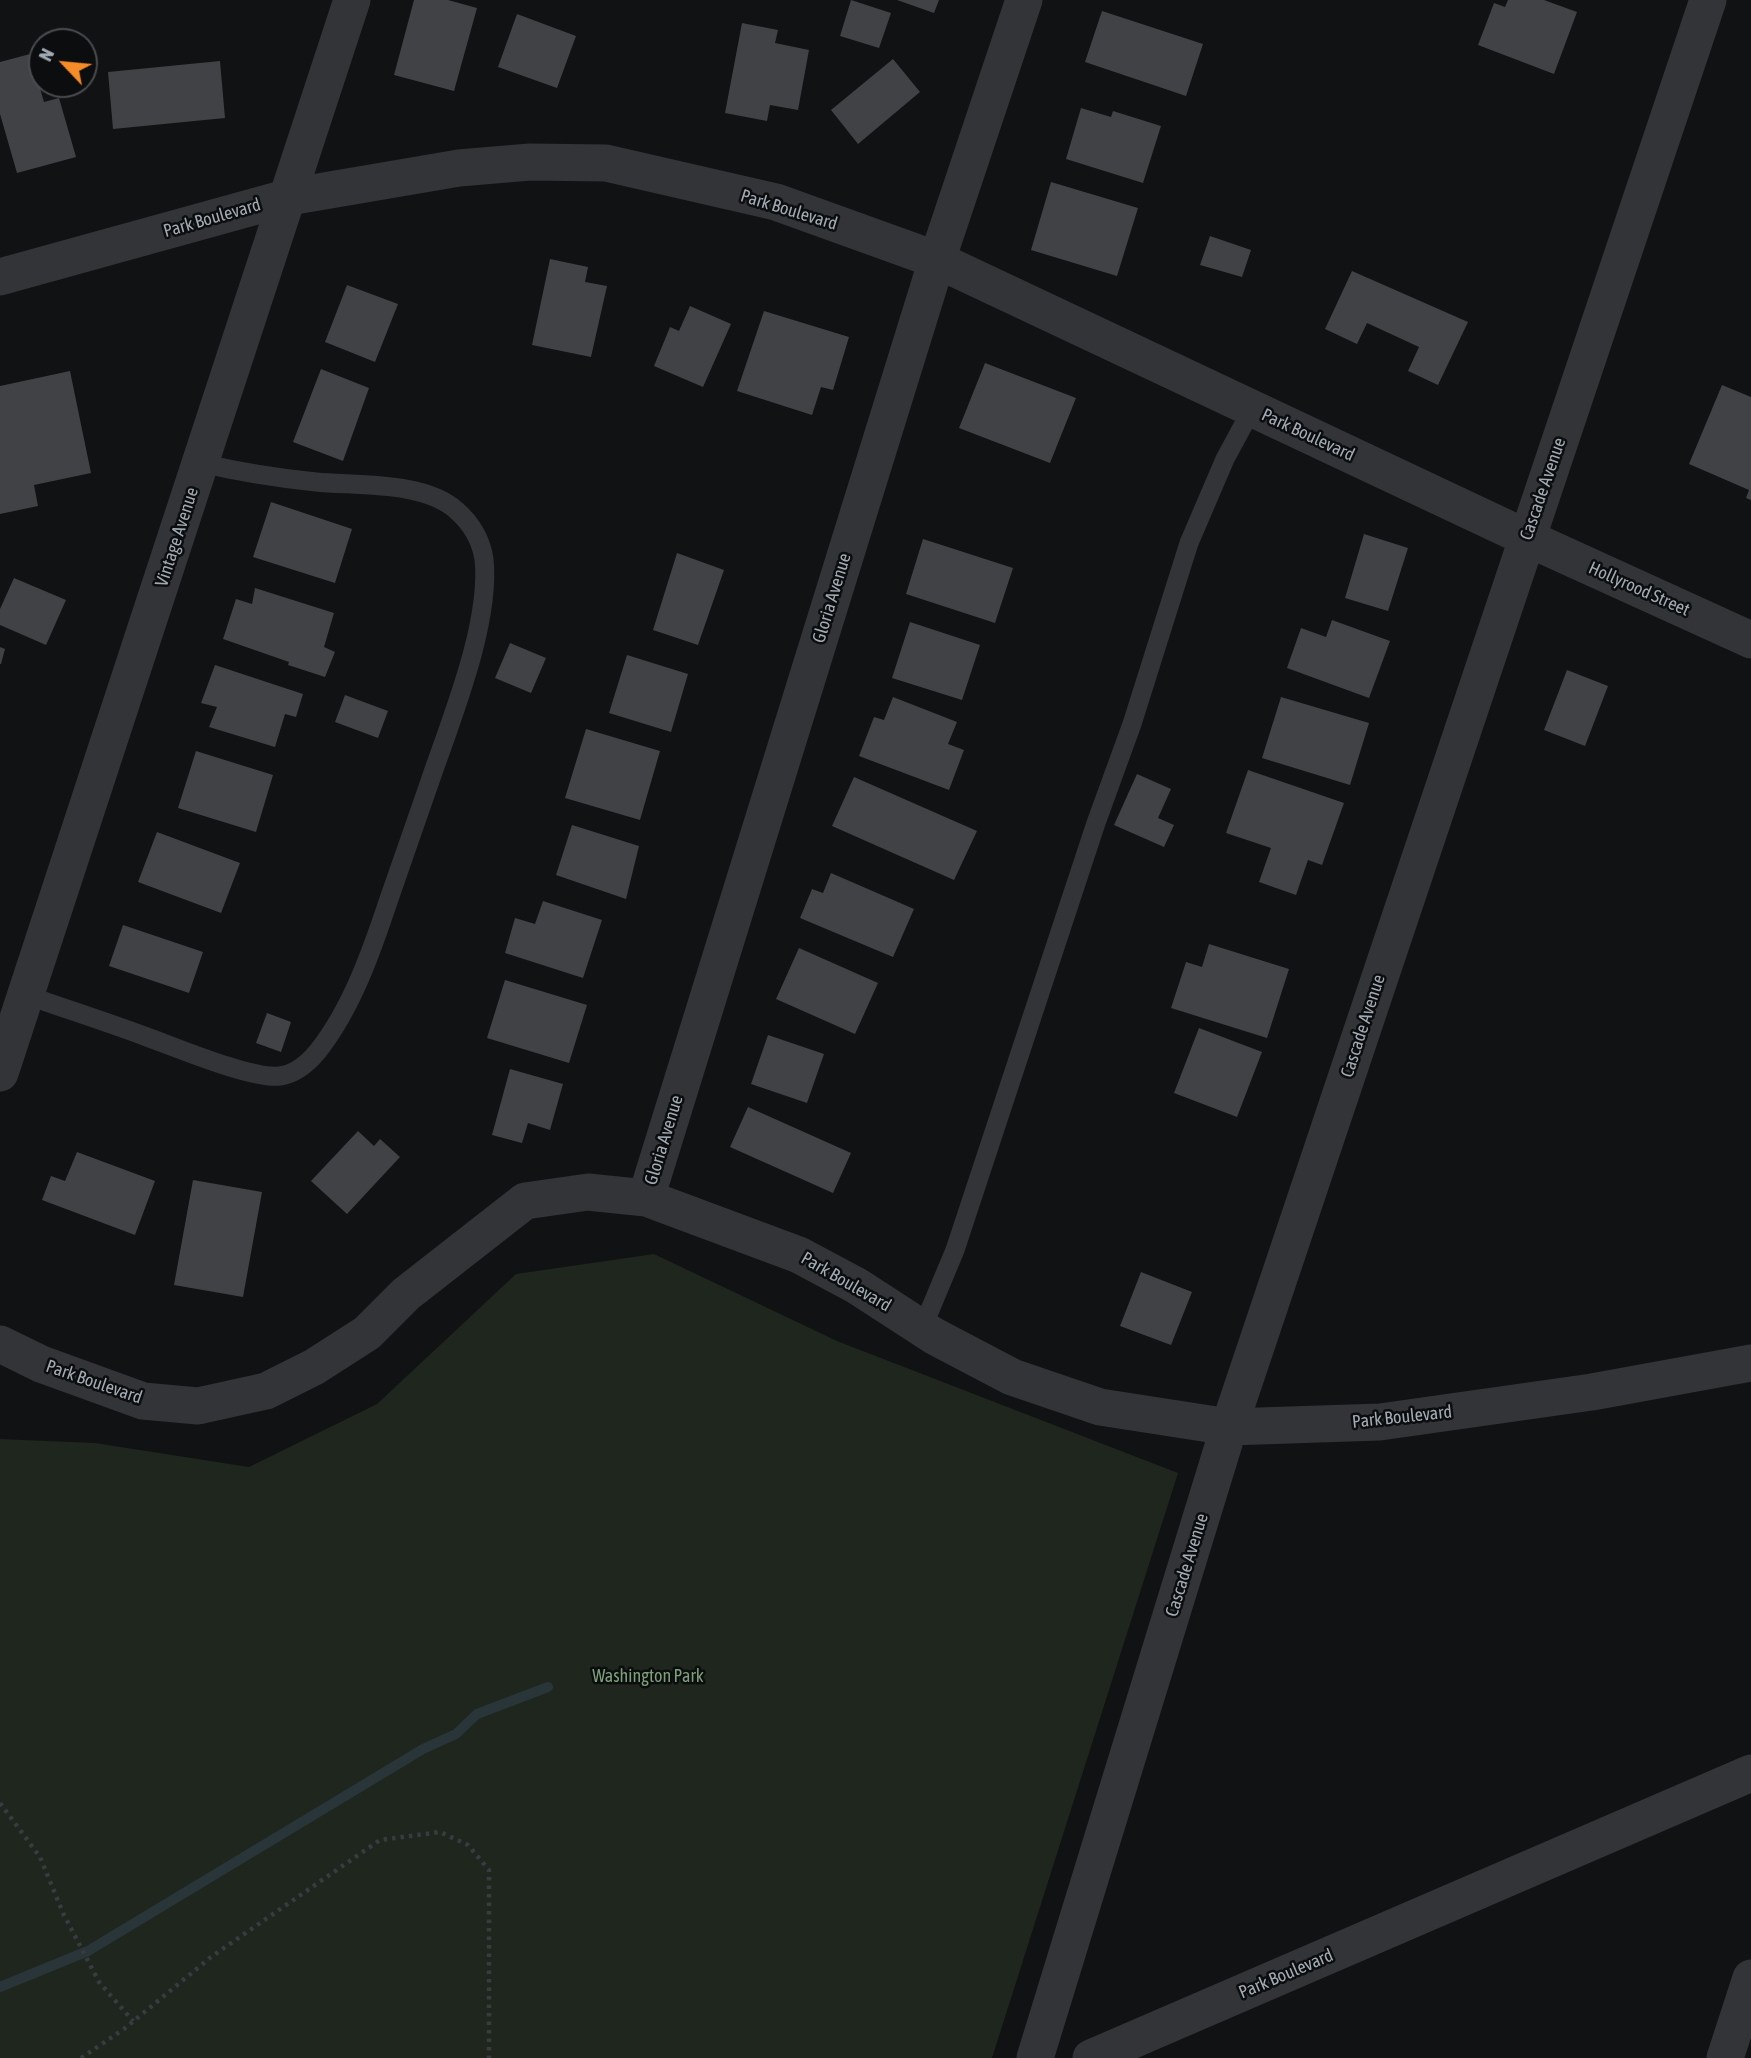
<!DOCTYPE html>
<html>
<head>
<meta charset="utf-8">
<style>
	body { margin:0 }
	#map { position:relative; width:1751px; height:2058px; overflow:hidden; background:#111213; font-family:"Asap Condensed",sans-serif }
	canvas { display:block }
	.north { position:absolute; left:28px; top:28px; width:70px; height:70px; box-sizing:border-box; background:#0c0d0e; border:2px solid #484c50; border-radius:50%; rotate:296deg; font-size:19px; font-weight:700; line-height:28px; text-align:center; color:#a2abb4 }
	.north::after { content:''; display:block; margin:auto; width:24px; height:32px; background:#f58c27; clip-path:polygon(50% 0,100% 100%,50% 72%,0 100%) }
</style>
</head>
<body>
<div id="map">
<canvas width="1751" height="2058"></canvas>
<div class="north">N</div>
</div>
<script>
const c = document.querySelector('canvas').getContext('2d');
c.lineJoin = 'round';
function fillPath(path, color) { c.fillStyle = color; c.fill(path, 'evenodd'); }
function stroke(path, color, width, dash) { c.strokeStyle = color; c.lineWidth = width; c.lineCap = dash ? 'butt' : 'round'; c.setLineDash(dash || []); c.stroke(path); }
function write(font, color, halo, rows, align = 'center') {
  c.font = font + ' "Asap Condensed",sans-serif'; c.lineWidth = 5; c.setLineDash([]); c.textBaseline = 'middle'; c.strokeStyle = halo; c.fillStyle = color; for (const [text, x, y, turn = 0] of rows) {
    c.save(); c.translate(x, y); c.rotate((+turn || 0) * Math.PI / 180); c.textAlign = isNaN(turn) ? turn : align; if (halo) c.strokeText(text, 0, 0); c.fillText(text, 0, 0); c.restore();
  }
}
fillPath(new Path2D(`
	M654,1254L837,1341L1178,1473L992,2058H0V1439L95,1443L249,1467L377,1404L516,1274Z`), '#1e261e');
stroke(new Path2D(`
	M0,1987L88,1951L423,1749L456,1734L477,1714L548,1687`), '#2a3539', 10);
fillPath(new Path2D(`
	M414,0H448L477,8L454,91L394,75Z
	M851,0L891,13L879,48L840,36Z
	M897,0H939L934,13Z
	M1508,0H1544L1577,12L1554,74L1478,45L1494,3L1505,7Z
	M1102,11L1203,44L1186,96L1085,62Z
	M517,14L576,36L557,88L498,67Z
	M742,23L778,30L775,43L809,50L798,110L770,105L767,121L725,113Z
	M30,54L44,102L59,98L76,157L17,173L0,114V62Z
	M893,59L920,92L858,144L831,110Z
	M220,61L225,118L113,129L108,72Z
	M1081,108L1111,117L1113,111L1161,126L1143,183L1066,159Z
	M1051,182L1138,208L1117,276L1031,250Z
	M1210,236L1251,250L1242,277L1200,265Z
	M550,259L588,267L585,282L607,286L591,357L532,345Z
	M1352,271L1468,322L1438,385L1408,371L1419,347L1367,323L1357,344L1325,329Z
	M347,285L398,304L375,362L325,342Z
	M690,306L731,324L703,387L654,366L670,327L679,331Z
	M764,311L849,337L833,390L821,387L812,415L737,391Z
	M985,363L1076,398L1050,463L959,428Z
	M321,369L369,388L343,461L293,442Z
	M70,371L91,473L34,485L38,506L0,514V386Z
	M1722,385L1751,397V500L1746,498L1749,490L1689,464Z
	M271,502L352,529L335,583L253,557Z
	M1364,534L1408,548L1388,611L1345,598Z
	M923,539L1013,568L995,623L906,594Z
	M677,553L724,570L698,645L653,630Z
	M14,578L66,600L46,645L0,625V609Z
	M255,588L334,613L324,647L335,652L325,677L288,665L289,662L223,639L236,599L252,604Z
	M1332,620L1390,641L1369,698L1287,668L1301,628L1326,637Z
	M910,622L980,645L962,700L892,678Z
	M510,643L546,658L531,693L495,678Z
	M0,647L5,649L1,664H0Z
	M627,655L688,674L671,732L609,713Z
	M215,665L303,694L296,717L285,714L275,747L209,727L217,707L201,703Z
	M1567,670L1608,686L1585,746L1544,730Z
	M345,695L388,711L378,738L335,722Z
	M893,697L957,722L948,744L964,750L949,790L859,756L874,717L884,720Z
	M1281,697L1369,723L1350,785L1262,758Z
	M586,729L660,751L640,820L565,798Z
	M196,751L273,775L256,832L178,808Z
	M1248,770L1344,803L1322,865L1308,860L1296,895L1259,882L1271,848L1226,833Z
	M1137,774L1171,789L1158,818L1174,825L1164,847L1114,825Z
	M854,777L977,831L954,880L832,826Z
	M572,825L639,846L626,899L556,875Z
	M157,832L240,863L221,913L138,882Z
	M831,873L914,909L893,957L800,918L812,889L823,893Z
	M543,901L602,920L583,978L505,953L515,918L535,924Z
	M123,925L203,952L189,993L109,966Z
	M1209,944L1289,969L1267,1038L1171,1008L1186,962L1202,967Z
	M799,948L878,983L855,1034L776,999Z
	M505,980L587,1005L569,1063L487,1038Z
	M267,1013L291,1022L281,1052L256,1043Z
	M1199,1028L1262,1052L1237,1117L1174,1093Z
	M768,1035L824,1054L807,1103L751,1084Z
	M510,1069L563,1084L550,1130L528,1123L522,1143L492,1135Z
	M748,1107L851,1153L833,1193L730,1147Z
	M358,1131L374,1146L380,1139L400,1157L347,1214L311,1181Z
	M77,1152L155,1181L135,1235L42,1200L51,1176L65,1181Z
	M193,1180L262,1192L243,1297L174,1285Z
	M1141,1272L1192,1292L1171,1345L1120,1326Z`), '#404246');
stroke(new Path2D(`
	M0,1803L40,1857L63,1913L99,1982L133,2021
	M81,2058L124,2029L211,1957L380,1840L440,1832L468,1845L489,1870V2058`), '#383b3f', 4.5, [3.5, 5]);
stroke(new Path2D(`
	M26,995C66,1009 107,1022 147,1037C175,1047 253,1080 280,1076C295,1074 309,1062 318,1051C352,1008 372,950 389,899C402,861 416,822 429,784C450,722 491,624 484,559C481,540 471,523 456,510C424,481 356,486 316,482C277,478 239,472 201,463
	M922,1329L955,1250L1096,823L1132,724L1189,543L1225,459L1252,409`), '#323438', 19);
stroke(new Path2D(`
	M0,277L289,197L459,168L530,162L606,163L776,202L937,260L1527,538L1751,640
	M0,1073L352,0
	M646,1198L937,260L1024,0
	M0,1344L41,1364L143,1401L198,1406L266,1391L314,1367L367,1333L406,1294L525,1201L588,1192L646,1198L799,1255L857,1286L934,1336L1012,1377L1100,1407L1229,1427L1380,1422L1592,1392L1751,1363
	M1035,2058L1229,1427L1708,0
	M1091,2058L1751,1773
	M1725,2058L1751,1978`), '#323438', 37);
write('18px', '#a2abb4', '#0c0d0e', [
	["Park Boulevard",789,210,17],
	["Park Boulevard",212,218,-16],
	["Park Boulevard",1308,435,25],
	["Cascade Avenue",1543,489,-71],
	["Vintage Avenue",177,537,-72],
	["Hollyrood Street",1639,589,24],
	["Gloria Avenue",832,598,-73],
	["Cascade Avenue",1363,1026,-72],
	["Gloria Avenue",664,1140,-73],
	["Park Boulevard",846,1282,30],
	["Park Boulevard",94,1382,19],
	["Park Boulevard",1402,1417,-6],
	["Cascade Avenue",1187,1565,-73],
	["Park Boulevard",1286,1974,-23]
]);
write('18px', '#7da079', '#0c0d0e', [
	["Washington Park",648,1676]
]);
</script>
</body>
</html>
